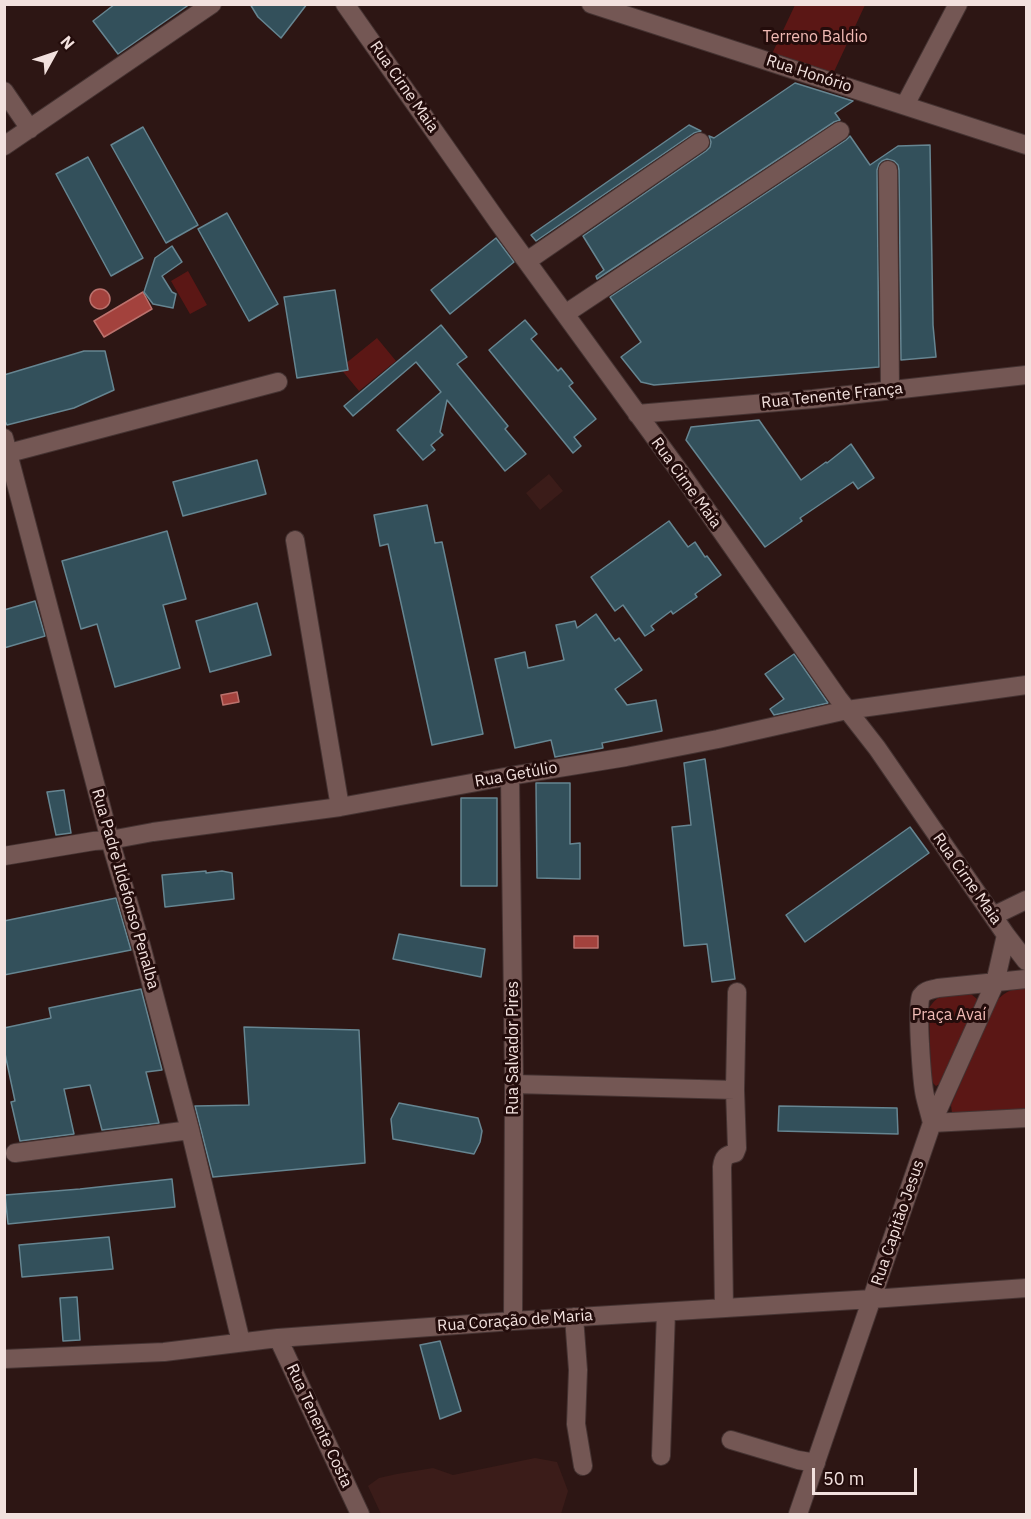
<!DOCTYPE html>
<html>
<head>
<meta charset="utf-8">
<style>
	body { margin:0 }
	#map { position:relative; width:1031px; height:1519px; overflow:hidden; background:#2d1614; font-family:"IBM Plex Sans",sans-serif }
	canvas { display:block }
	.frame { position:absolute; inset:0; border:6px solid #f2e1de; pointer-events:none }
	.north { position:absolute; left:24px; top:24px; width:60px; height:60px; -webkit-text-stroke:4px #230c0b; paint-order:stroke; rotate:50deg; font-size:16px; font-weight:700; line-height:24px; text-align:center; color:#f2e1de }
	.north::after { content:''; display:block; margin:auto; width:21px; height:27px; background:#f2e1de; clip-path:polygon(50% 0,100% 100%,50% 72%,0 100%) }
	.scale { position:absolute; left:812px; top:1468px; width:105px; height:27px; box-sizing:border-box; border:3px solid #f2e1de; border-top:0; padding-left:8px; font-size:18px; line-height:21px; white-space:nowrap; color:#f2e1de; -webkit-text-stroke:4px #230c0b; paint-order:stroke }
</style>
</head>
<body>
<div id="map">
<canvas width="1031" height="1519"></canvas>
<div class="frame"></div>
<div class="north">N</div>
<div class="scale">50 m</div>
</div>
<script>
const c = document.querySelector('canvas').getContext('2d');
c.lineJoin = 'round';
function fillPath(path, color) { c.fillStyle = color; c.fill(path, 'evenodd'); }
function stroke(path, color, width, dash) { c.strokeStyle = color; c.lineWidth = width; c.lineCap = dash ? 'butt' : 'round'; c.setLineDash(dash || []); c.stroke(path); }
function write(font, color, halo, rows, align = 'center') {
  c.font = font + ' "IBM Plex Sans",sans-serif'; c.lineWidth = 6; c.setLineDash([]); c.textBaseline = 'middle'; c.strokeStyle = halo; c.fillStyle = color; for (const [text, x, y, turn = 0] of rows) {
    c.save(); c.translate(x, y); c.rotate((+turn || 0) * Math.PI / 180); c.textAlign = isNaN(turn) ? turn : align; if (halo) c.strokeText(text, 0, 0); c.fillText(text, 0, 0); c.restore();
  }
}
fillPath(new Path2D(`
	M549,474L563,491L540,510L526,493Z
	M535,1458L557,1462L568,1491L561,1514H381L368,1486L379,1478L397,1474L433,1468L453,1475Z`), '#3b1c19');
fillPath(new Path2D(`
	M795,5H865L832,76L771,56Z
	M188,271L207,305L190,314L171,281Z
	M377,338L396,361L359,391L340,368Z
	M1026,988V1110L952,1113L951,1105L997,1000C1008,990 1012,989 1026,988Z
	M961,994H971L977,999L976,1004L941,1083L936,1086L931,1081L929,1008C939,993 945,995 961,994Z`), '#5b1715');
const water = new Path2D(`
	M90 299a10 10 0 1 1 20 0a10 10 0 1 1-20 0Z
	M143,292L152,309L104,337L94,321Z
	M237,692L239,702L223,705L221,695Z
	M574,936H598V948H574Z`);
fillPath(water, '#a3423d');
stroke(water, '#bb726d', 1.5);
const building = new Path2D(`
	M115,4H190L118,54L93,21Z
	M250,4H307L281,38L258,17Z
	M795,83L853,101L835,113L840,120L834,122L597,279L596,276L604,270L583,236L706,151L710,147L711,142L709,136L714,138Z
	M689,125L701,131L694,133L536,241L531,235Z
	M143,127L198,225L166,243L111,145Z
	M850,136L870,165L898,146L930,145L933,325L936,357L901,360L899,170L898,165L894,161L887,159L882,161L879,164L877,170L879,367L654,385L641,382L621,357L641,342L610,297L846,140Z
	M88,157L143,258L111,276L56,174Z
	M227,213L278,304L249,321L198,229Z
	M496,238L514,262L450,314L431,290Z
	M172,246L182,262L162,276L172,292L176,294L173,308L153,304L144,292L155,258Z
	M335,290L348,370L297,378L284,297Z
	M525,320L537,334L531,339L558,371L561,368L573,383L569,386L596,419L574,437L581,446L573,453L489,350Z
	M441,325L467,357L457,364L508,426L505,429L526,454L505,471L447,400L440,432L443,435L431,445L435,450L423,460L397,430L441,392L416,362L353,416L344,406Z
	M84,351H105L114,390L74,408L7,425L4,419V375Z
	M759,420L801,480L826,462L827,463L851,444L874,478L858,489L853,482L800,518L802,521L765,547L686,440L691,427Z
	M257,460L266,494L183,516L173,482Z
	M427,505L435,543L442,542L483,734L432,745L388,544L380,546L374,515Z
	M669,521L688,547L695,542L705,557L707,556L721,575L695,594L697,597L673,614L671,611L651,626L654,630L645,636L623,605L615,611L591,577Z
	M167,531L186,599L163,605L180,668L115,687L97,624L81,629L62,561Z
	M35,601L45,636L4,648V610Z
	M257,603L271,655L210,672L196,621Z
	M596,614L615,641L619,638L642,670L615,689L627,705L656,700L662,731L602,743L603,748L555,757L551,740L515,748L495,659L525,652L528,668L564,660L556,625L575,621L577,628Z
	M794,654L828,703L774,715L770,709L784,699L765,674Z
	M705,759L735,979L712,982L707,944L684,946L672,827L691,825L684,763Z
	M536,783H570V844L580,843V879L537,878Z
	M64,790L71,833L56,835L47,792Z
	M461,798H497V886H461Z
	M910,827L929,853L805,942L786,915Z
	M206,871V873L222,871L232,873L234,899L165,907L162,875Z
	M116,898L131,950L4,975V921Z
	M399,934L485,949L481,977L393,959Z
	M141,989L162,1070L146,1072L159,1123L102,1130L90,1085L64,1089L74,1134L20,1141L11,1102L15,1101L4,1049V1028L51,1018L49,1008Z
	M244,1027L359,1030L365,1163L213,1177L195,1106L249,1105Z
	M399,1103L478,1118L482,1131L480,1142L474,1154L393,1139L391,1119Z
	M779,1106L897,1108L898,1134L778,1131Z
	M172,1179L175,1207L8,1224L5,1195L80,1189Z
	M109,1237L113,1269L22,1277L19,1245Z
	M77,1297L80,1340L63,1341L60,1298Z
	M440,1341L461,1411L440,1419L420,1345Z`);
fillPath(building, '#33505b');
stroke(building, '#668591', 1.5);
const minor = new Path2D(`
	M345,4L498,222L685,479L838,698L877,748L1006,935L1026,961
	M591,4L1026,145
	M4,91L30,129
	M905,105L958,4
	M4,146L212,4
	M888,170L890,390
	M527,261L700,142
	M565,314L840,131
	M637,414L813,399L1026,375
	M4,438L110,840L141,945L190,1130L241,1342
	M9,453L278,382
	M295,540L340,807
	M510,776L514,1084L513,1321
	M4,856L94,841L110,840L153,832L340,807L510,776L626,757L718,739L847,710L1026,685
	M993,916L1026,900
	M514,1084L735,1090
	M932,1123C930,1114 927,1105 925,1096C922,1083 916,1004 921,996C925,990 931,990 938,988L1026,979
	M932,1123L1026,1118
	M15,1153L190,1130
	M724,1308L722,1167C723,1157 726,1155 735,1153L737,1148L735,1090L737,992
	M574,1317L578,1370L576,1424L583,1466
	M278,1338L360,1514
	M4,1359L164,1352L278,1338L513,1321L872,1299L1026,1288
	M731,1440L798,1460L816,1463
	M661,1456L666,1312
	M798,1514L932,1123L995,983L1006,935`);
stroke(minor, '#453332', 20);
stroke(minor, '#745754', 18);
write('16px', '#f2bbb5', '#230c0b', [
	["Terreno Baldio",815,37],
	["Praça Avaí",949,1015]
]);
write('16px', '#f2e1de', '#230c0b', [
	["Rua Honório",809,74,18],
	["Rua Cirne Maia",404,87,55],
	["Rua Tenente França",832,396,-6],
	["Rua Cirne Maia",686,483,54],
	["Rua Getúlio",516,775,-10],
	["Rua Cirne Maia",967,879,55],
	["Rua Padre Ildefonso Penalba",125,889,74],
	["Rua Salvador Pires",513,1048,-90],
	["Rua Capitão Jesus",898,1223,-71],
	["Rua Coração de Maria",515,1321,-4],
	["Rua Tenente Costa",319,1426,65]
]);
</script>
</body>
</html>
